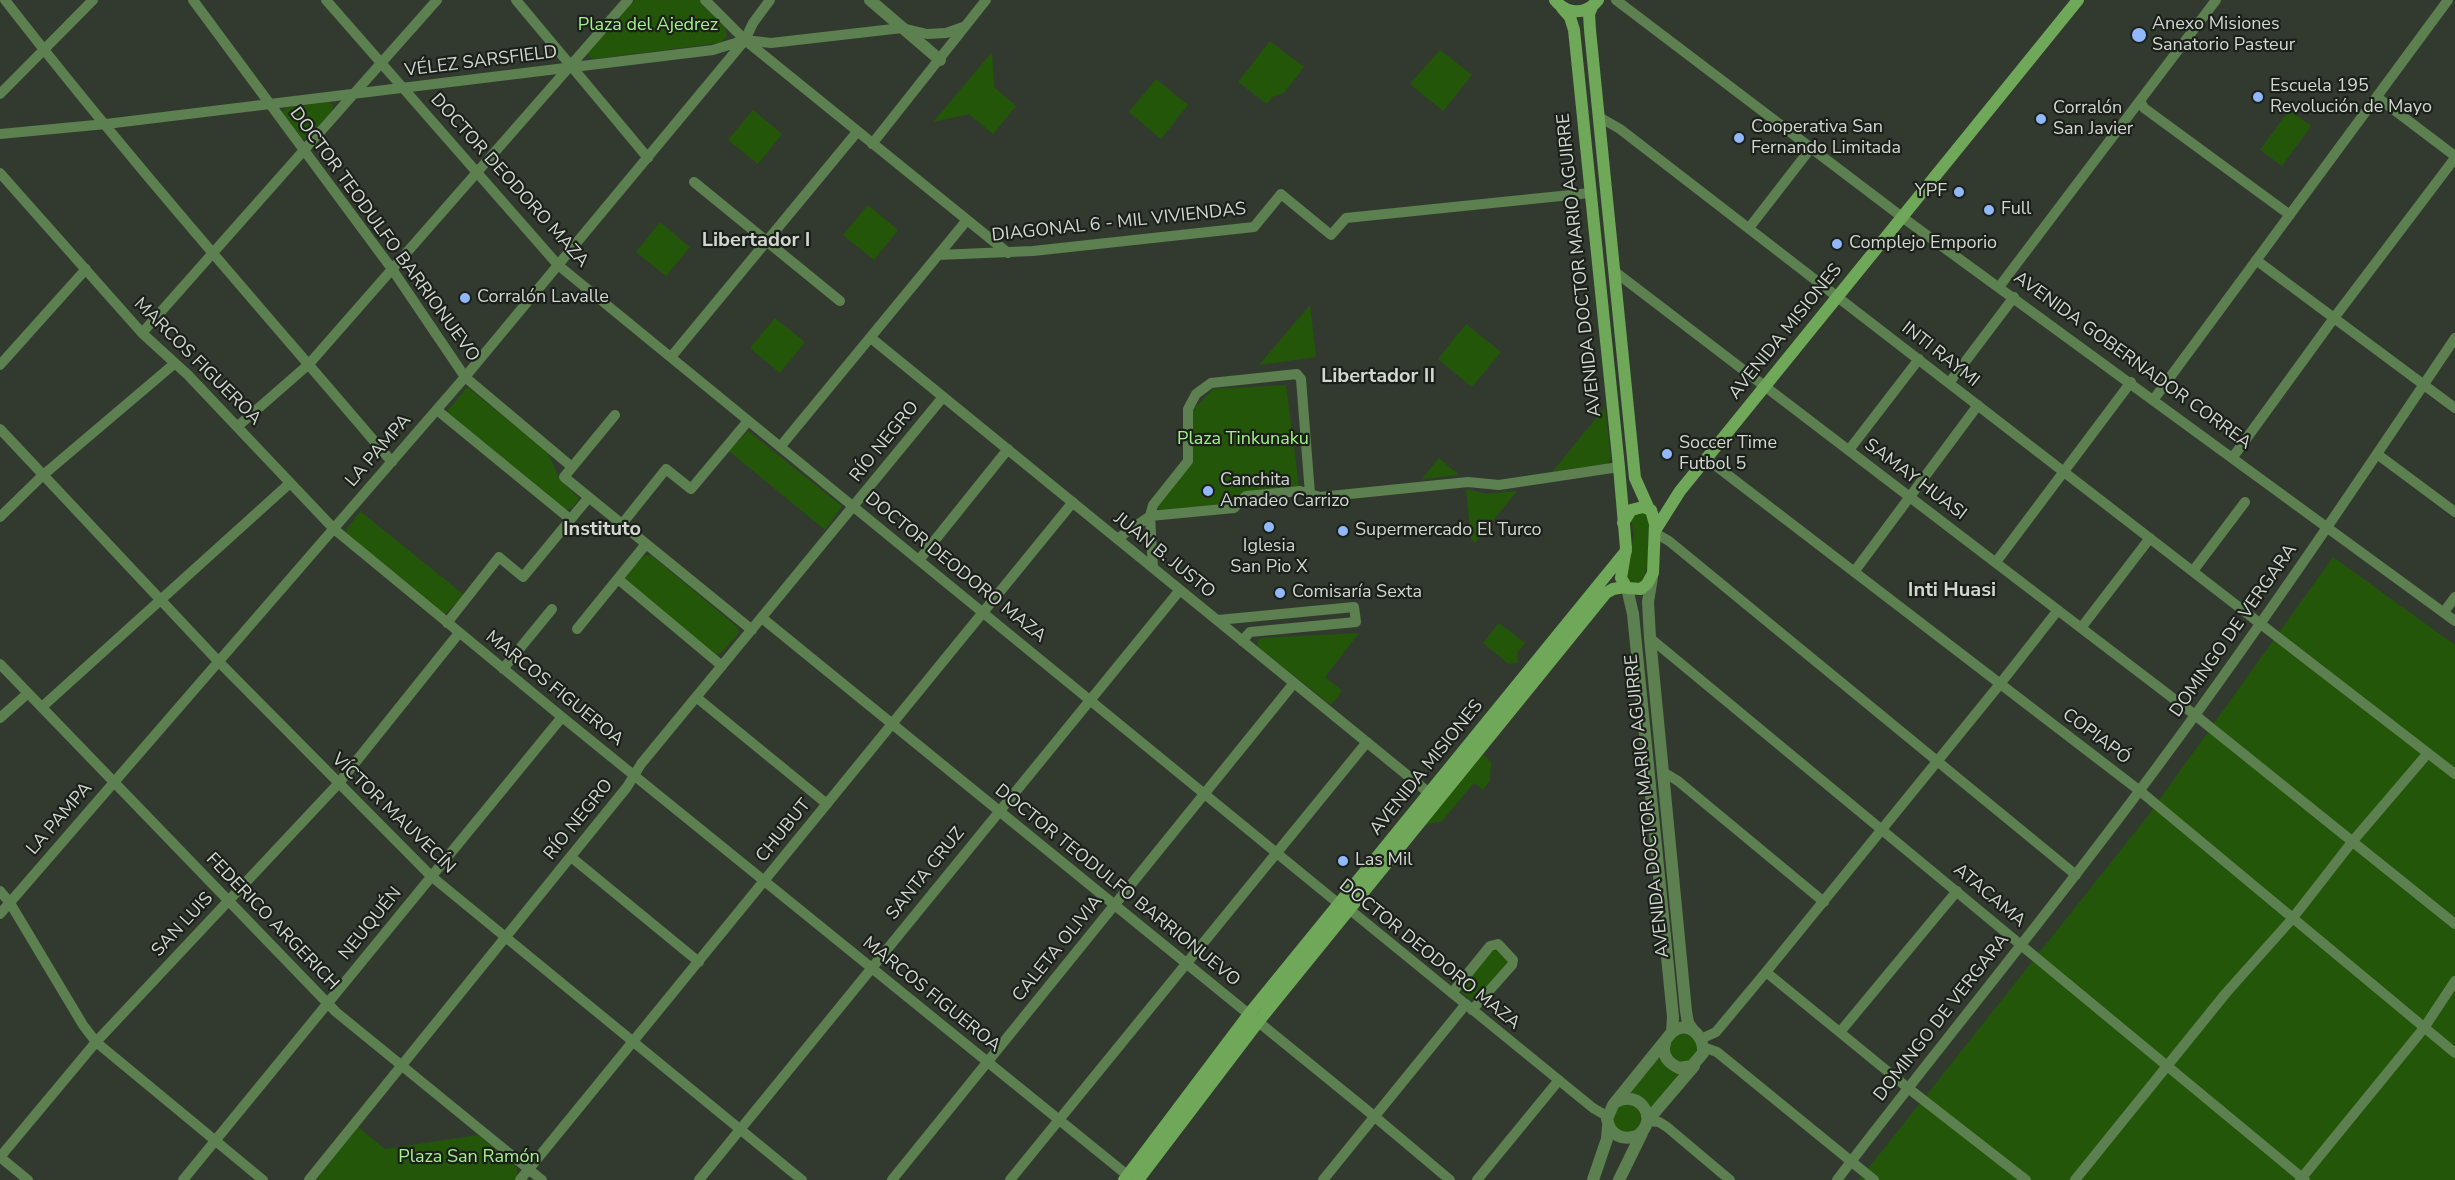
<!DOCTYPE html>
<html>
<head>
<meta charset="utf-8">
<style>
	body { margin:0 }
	canvas { display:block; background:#323a2f }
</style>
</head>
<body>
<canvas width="2455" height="1180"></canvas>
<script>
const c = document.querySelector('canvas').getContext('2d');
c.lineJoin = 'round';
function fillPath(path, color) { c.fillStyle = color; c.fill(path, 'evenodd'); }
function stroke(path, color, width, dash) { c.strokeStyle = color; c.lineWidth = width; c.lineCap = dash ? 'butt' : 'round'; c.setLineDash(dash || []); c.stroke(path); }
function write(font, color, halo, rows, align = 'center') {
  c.font = font + ' "Nunito Sans",sans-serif'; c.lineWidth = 4.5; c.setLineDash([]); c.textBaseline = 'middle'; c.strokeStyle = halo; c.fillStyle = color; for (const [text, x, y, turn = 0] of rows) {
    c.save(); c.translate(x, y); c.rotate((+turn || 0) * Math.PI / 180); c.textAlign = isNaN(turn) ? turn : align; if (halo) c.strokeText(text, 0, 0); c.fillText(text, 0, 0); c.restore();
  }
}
fillPath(new Path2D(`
	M635,0H699L725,28L727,36L720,43L593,59L588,56L590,50Z
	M1270,41L1304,67L1284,93L1272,97L1267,104L1238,82Z
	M1440,50L1472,75L1443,111L1410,84Z
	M992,52L994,87L1016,106L993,134L969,114L933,122Z
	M1156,79L1188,105L1161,139L1129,112Z
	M329,102L333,105L332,111L309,137L304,139L298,137L282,113L285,108Z
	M753,110L782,134L758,164L728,140Z
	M2289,110L2311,126L2282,166L2260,150Z
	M868,205L898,230L874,260L843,235Z
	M660,222L690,247L666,276L636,252Z
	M1310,305L1316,357L1259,365Z
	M775,318L805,342L780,373L750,348Z
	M1466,324L1501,352L1472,387L1438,359Z
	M1286,385L1299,487L1245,492L1231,503L1159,511L1158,506L1193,461V410L1213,389Z
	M467,387L547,451L560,480L579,498L572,508L565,510L448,413V410Z
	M1605,407L1611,459L1607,464L1553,471Z
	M748,431L842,506L825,530L729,451Z
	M1439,458L1459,475L1422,479Z
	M1466,489L1486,494L1517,491L1475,543L1471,539Z
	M360,511L464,595L446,613H442L349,536L346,530Z
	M1645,512L1652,523C1644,540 1654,568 1640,582L1631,583L1626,579L1634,535L1631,519L1635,514Z
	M646,555L652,556L736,626L739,630L738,634L721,653L714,655L627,582L626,577L641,558Z
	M2333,557L2455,645V1180H1859L2147,817Z
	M1499,623L1525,643L1517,653L1518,663L1509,664L1483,643Z
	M1359,633L1325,677L1342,691L1331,705L1258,647L1257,642L1260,638Z
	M1481,753L1491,762L1490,780L1483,790L1474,783L1442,821L1421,826Z
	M1497,950L1507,959L1508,964L1477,999L1471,1000L1462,993V986L1492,951Z
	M1669 1048a14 14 0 1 1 28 0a14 14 0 1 1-28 0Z
	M1658,1057L1668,1069L1682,1074L1650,1112L1626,1095Z
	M1613 1118a14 14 0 1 1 28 0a14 14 0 1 1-28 0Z
	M358,1127L385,1149L478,1135L516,1166L518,1175L514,1180H316Z`), '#235608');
stroke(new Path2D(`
	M5,0C128,159 262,309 392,462
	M193,0L392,269L465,377L572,467
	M326,0L558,265L1339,904L1349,909L1593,1108L1607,1116
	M516,0L648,158
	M705,0L745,40L1008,253
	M1616,0L1902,217L2455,621
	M0,94L93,0
	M2377,97L2455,156
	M2140,101L2144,108L2290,215
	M1599,117L1620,129L2455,774
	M0,134L106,124L713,50L745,40L771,43L902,28L927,34L946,33L963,27
	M872,144L986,0
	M0,173L142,333L188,375L334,529L562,717L1132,1179
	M694,182L840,301
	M1749,228L1811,148
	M938,255L1033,251L1254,227L1281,194L1331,235L1346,218L1590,193
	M2256,260L2455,408
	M1614,271L2195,715L2455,924
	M1999,287L2216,0
	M142,333L437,0
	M871,338L1434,797
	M671,357L857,132
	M0,365L86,269
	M1949,383L2014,297
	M2154,399L2448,0
	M437,410L570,519
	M615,415L564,477L752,630
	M238,426L309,364L628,0
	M0,429L218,661L431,876L802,1180
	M780,447L967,220
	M1849,450L1919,359
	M2377,454L2455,512
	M2233,457L2334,318L2455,158
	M1707,459L2140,791L2455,1053
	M0,517L42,476L174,364
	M622,524L666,469L691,489L748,421
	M1655,533L1669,541L2076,875
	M1117,539L1150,516L1234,508L1246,496L1300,491L1320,497L1468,482L1499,485L1619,467
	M919,560L1008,449
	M1996,562L2131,382
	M1153,568L1150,516L1153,505L1188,461V409L1196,394L1211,383L1297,374L1301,379L1310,494
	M2193,571L2245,502
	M1854,572L1978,405
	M618,579L722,666
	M2444,612L2455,597
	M762,618L1374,1116L1450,1180
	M1218,620L1354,607L1356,622L1250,632L1242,641
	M447,623L499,557L523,577L589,497
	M2081,628L2150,538
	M577,629L646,544
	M1650,638L2305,1180
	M0,664L336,1012L542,1180
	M503,669L552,609
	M696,697L827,804
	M42,707L290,483
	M0,718L28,693
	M1663,772L1678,781L1824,902
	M571,857L699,962
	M0,891L10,903L83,1025L96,1042L263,1180
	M0,914L465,377L745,40L753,23L770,0
	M1766,972L1908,1088L2026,1180
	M1452,993L1490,946L1498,944L1513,960L1512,965L1472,1010
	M1840,1032L1957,891
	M1701,1039L1716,1032L1766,972L2000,684L2058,610
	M1703,1047L1717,1052L1874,1180
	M1648,1121L1659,1122L1667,1127L1730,1180
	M28,1180L0,1157L96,1042L338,784L459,633
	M183,1180L562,717
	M309,1180L627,787L641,764L943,397
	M520,1180L1073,502
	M699,1180L1180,590
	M892,1180L1294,683
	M1010,1180L1367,742
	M1323,1180L1466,1004
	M1477,1180L1559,1080
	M1837,1180C1937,1049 2042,922 2140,790C2250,643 2353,490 2455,338
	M2075,1180L2226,993L2292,919L2352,842L2428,753
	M2300,1180L2424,1028L2455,981`), '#5c804f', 10);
stroke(new Path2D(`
	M870,0L940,60
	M1652,577L1648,602L1650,638L1686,1011L1688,1023L1693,1030
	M1627,588L1633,614L1673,1017L1672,1032
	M1616,1102C1639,1089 1661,1119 1637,1136C1622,1141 1610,1135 1607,1119L1613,1105L1672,1032C1689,1019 1704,1036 1703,1053L1692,1066L1679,1068C1668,1063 1661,1055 1665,1043
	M1648,1120L1694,1066
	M1593,1180L1607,1139L1608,1126
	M1619,1180L1642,1133`), '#5c804f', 12);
stroke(new Path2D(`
	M1555,0C1567,15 1586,15 1598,0
	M1592,7L1589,14L1590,30L1635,478L1648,507
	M1562,8L1570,17L1574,30L1619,467L1626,548L1621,578L1627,588L1641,589L1647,584L1653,573L1655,524L1651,510L1643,507L1631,510L1623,523
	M1656,529L1680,491L2078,0
	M1124,1180L1249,1014L1626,551
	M1138,1180L1258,1022L1606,593L1613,589L1625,587`), '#6fa859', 12);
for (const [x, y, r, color] of [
	[2139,35,8,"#91b8fd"],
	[2258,97,6,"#91b8fd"],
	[2041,119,6,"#91b8fd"],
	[1739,138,6,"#91b8fd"],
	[1959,192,6,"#91b8fd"],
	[1989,210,6,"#91b8fd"],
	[1837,244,6,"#91b8fd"],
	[465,298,6,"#91b8fd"],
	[1667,454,6,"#91b8fd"],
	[1208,491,6,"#91b8fd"],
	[1269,527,6,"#91b8fd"],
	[1343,531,6,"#91b8fd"],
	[1280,593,6,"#91b8fd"],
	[1343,861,6,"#91b8fd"]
]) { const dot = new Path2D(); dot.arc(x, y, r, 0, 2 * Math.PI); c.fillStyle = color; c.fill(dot); stroke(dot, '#1c201b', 2); }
write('18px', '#d2d7d0', '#1c201b', [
	["Anexo Misiones",2152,25],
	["Sanatorio Pasteur",2152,46],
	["Escuela 195",2270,87],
	["Revolución de Mayo",2270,108],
	["Corralón",2053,109],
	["San Javier",2053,130],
	["Cooperativa San",1751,128],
	["Fernando Limitada",1751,149],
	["YPF",1947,192,"right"],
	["Full",2001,210],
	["Complejo Emporio",1849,244],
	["Corralón Lavalle",477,298],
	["Soccer Time",1679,444],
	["Futbol 5",1679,465],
	["Canchita",1220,481],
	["Amadeo Carrizo",1220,502],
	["Supermercado El Turco",1355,531],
	["Iglesia",1269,547,"center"],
	["San Pio X",1269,568,"center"],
	["Comisaría Sexta",1292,593],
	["Las Mil",1355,861]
], 'left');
write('18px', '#a4f089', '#1c201b', [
	["Plaza del Ajedrez",648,26],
	["Plaza Tinkunaku",1243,440],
	["Plaza San Ramón",469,1158]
]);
write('18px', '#d2d7d0', '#1c201b', [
	["VÉLEZ SARSFIELD",481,62,-7],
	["DOCTOR DEODORO MAZA",509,181,48],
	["DIAGONAL 6 - MIL VIVIENDAS",1119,223,-6],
	["DOCTOR TEODULFO BARRIONUEVO",384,235,54],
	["AVENIDA DOCTOR MARIO AGUIRRE",1580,265,-96],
	["AVENIDA MISIONES",1786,332,-51],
	["INTI RAYMI",1940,355,38],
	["AVENIDA GOBERNADOR CORREA",2132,361,36],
	["MARCOS FIGUEROA",197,362,45],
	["RÍO NEGRO",885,442,-51],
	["LA PAMPA",379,451,-49],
	["SAMAY HUASI",1915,480,37],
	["JUAN B. JUSTO",1164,556,39],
	["DOCTOR DEODORO MAZA",955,568,39],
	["DOMINGO DE VERGARA",2234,631,-55],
	["MARCOS FIGUEROA",554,689,39],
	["COPIAPÓ",2096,737,37],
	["AVENIDA MISIONES",1427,768,-51],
	["AVENIDA DOCTOR MARIO AGUIRRE",1648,806,-96],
	["VÍCTOR MAUVECÍN",393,814,44],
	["LA PAMPA",60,819,-49],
	["RÍO NEGRO",579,820,-51],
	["CHUBUT",784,831,-51],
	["SANTA CRUZ",926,874,-51],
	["DOCTOR TEODULFO BARRIONUEVO",1117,886,39],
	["ATACAMA",1989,896,40],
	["FEDERICO ARGERICH",272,922,46],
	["NEUQUÉN",371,924,-51],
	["SAN LUIS",183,925,-47],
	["CALETA OLIVIA",1058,949,-51],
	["DOCTOR DEODORO MAZA",1429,955,39],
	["MARCOS FIGUEROA",931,995,39],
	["DOMINGO DE VERGARA",1942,1018,-52]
]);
write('bold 20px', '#d2d7d0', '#1c201b', [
	["Libertador I",756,241],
	["Libertador II",1378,377],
	["Instituto",602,530],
	["Inti Huasi",1952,591]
]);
</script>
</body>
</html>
